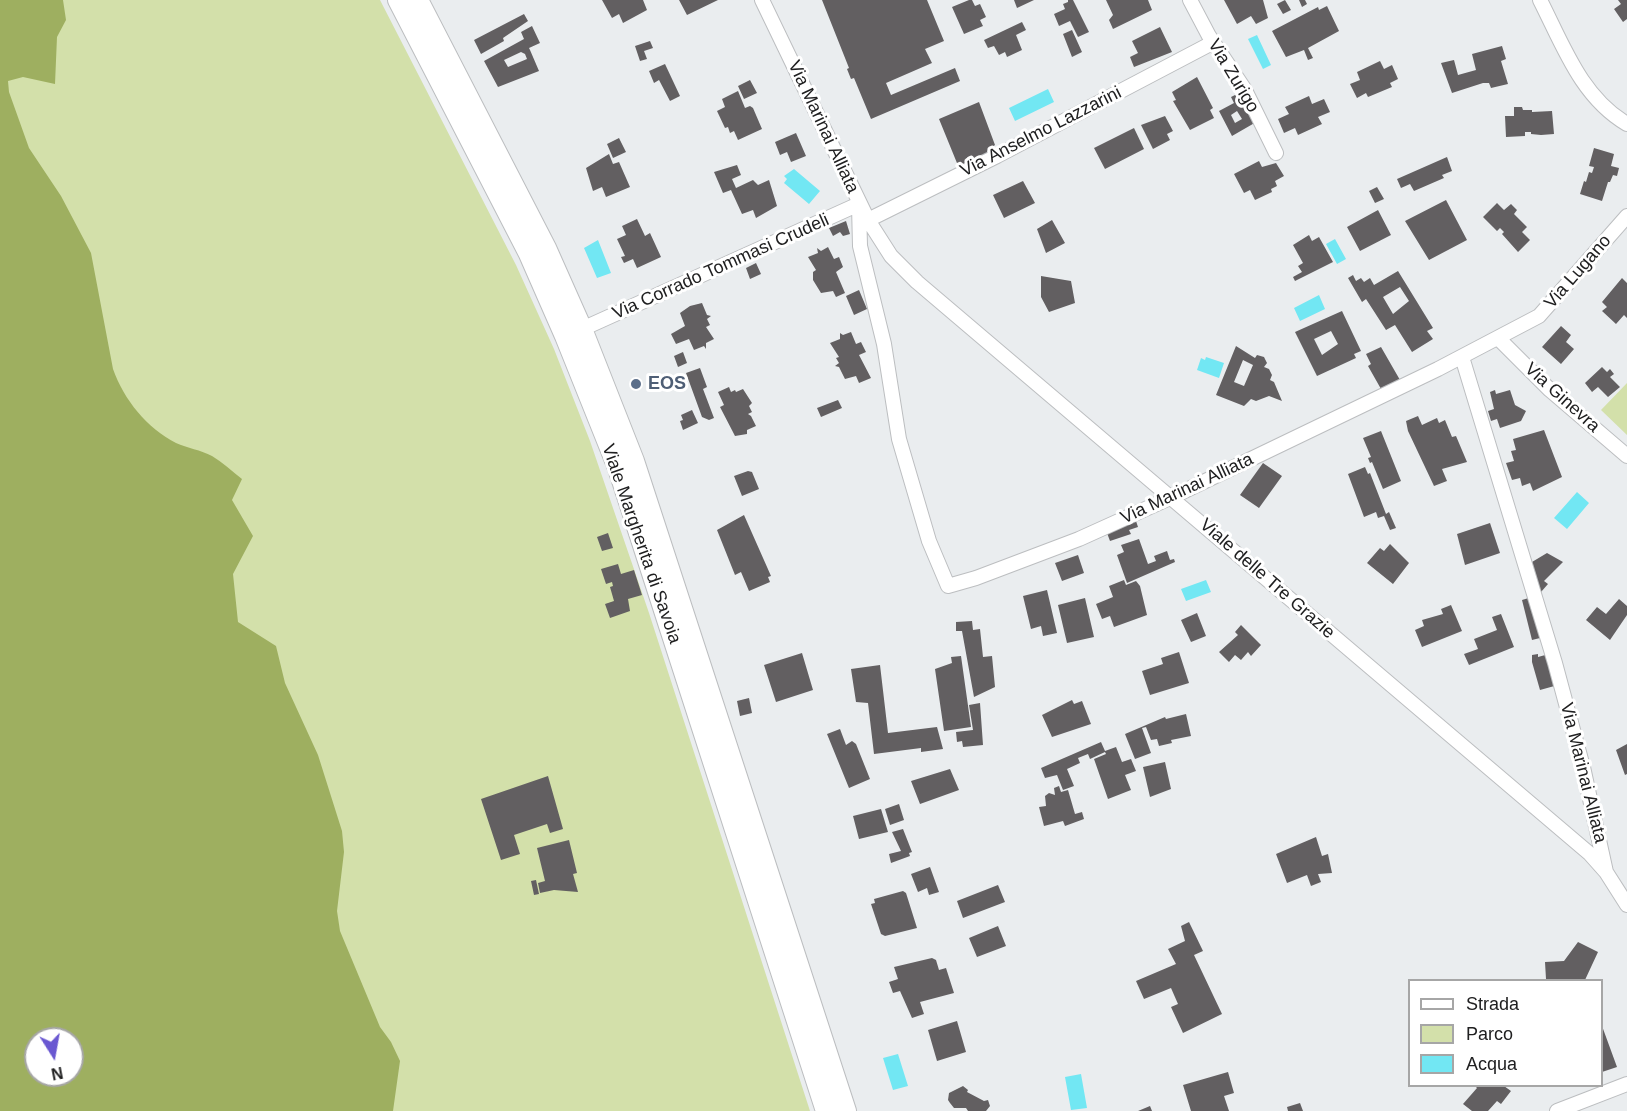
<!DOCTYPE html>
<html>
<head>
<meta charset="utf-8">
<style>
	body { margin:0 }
	#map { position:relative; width:1627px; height:1111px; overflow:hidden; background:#eaedef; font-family:Arial,sans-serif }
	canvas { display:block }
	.legend { position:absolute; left:1408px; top:979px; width:195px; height:108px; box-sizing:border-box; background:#fff; border:2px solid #a6a6a6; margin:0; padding:8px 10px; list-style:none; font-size:18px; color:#202021 }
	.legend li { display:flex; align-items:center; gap:12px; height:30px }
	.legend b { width:30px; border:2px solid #a6a6a6 }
	.north { position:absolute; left:24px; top:1027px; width:60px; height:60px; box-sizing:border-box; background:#fff; border:2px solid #a6a6a6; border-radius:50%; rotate:169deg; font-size:16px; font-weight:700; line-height:24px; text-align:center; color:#202021 }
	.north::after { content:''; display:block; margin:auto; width:21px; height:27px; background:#6a58d1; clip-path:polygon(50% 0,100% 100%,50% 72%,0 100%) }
</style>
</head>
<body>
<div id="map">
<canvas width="1627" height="1111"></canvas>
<ul class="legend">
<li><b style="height:8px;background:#fff"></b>Strada</li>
<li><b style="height:16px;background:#d3e0aa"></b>Parco</li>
<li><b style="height:16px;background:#72e7f3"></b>Acqua</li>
</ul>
<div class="north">N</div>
</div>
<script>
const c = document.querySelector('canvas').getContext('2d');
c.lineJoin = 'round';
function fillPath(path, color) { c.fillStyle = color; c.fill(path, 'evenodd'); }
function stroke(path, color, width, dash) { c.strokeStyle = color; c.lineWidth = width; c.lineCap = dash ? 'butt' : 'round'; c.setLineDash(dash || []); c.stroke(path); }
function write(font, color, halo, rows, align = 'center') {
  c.font = font + ' Arial,sans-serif'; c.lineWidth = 6; c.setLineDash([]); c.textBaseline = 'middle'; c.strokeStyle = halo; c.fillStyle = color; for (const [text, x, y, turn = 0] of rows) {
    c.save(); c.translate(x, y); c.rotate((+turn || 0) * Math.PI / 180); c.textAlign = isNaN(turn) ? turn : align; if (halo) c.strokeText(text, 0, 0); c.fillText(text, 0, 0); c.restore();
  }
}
fillPath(new Path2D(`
	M0,0H380L516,265L554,349L590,441L649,613L810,1111H0ZM36,1039H72V1075H36Z
	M1627,383V435L1601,410Z`), '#d3e0aa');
fillPath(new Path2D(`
	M0,0H63L66,20L57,37L55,84L23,77L8,81L9,92L29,148L61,196L91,253L113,369C124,400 147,428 176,443C187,448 201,450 212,456C222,462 232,471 242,479L232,500L253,536L233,574L238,622L276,646L285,683L318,755L342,831L344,852L337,911L340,931L380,1027L391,1042L400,1061L393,1111H0ZM36,1039H72V1075H36Z`), '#9eaf60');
fillPath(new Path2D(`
	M1257,35L1271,65L1263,69L1248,39Z
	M1048,89L1054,102L1015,121L1009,108Z
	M794,169L820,191L809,204L784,183L787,179L784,176Z
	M1335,239L1346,259L1337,264L1326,244Z
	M598,240L611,273L597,278L584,248Z
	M1319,295L1325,309L1300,321L1294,308Z
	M1206,357L1224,363L1219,378L1197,370L1201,358L1205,360Z
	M1577,492L1589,503L1567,529L1554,518Z
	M1206,580L1211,592L1186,601L1181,589Z
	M898,1054L908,1086L893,1090L883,1058Z
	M1081,1074L1087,1108L1071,1110L1065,1077Z`), '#72e7f3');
fillPath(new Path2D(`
	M602,0H643L647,10L623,23L619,14L612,18Z
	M679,0H718L687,15Z
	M822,0H927L944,41L925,49L932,63L886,83L891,95L955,68L960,81L871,119L854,78L851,79L847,69L849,68Z
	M969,0H972L975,6L980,4L986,17L980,20L983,26L964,34L952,7Z
	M1014,0H1034L1017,8Z
	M1068,0H1073L1089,32L1078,37L1070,21L1059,26L1054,14L1065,9L1063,4L1068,2Z
	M1106,0H1148L1152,10L1113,29L1109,20L1113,15Z
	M1224,0H1263L1268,18L1256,24L1251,16L1237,24Z
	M1285,0L1291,10L1283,14L1277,4Z
	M1299,0H1305L1307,4L1302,7Z
	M1618,0H1627V19L1623,22L1614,9L1621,4Z
	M1327,6L1339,31L1308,48L1313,58L1308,60L1304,50L1286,57L1272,31L1318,7L1319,10Z
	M524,14L528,21L503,38L504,41L481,54L474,40Z
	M1022,22L1026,30L1016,35L1022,50L1007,57L1005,52L999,55L994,46L988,48L984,40Z
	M532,26L540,43L529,48L530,50L539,71L498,87L484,61L524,39L521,32ZM521,52L525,54L527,59L508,67L504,60Z
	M1160,27L1172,52L1134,67L1130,57L1138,53L1132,41Z
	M1072,30L1082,52L1072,57L1063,34Z
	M650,41L653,48L644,51L647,59L640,61L635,46Z
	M1502,46L1506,59L1501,61L1508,84L1491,88L1489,83H1483L1452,93L1441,63L1454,60L1458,75L1476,70L1472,54Z
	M1380,61L1384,69L1392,65L1398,79L1390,83L1392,87L1368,97L1366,93L1357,98L1350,84L1360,80L1357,72Z
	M665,64L680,96L670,101L659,80L654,83L649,71Z
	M1197,77L1213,108L1210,110L1214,118L1190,130L1173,101L1176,100L1172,92Z
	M750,80L757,93L744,99L738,86Z
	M738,91L745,108L750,106L753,108L762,129L738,140L734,131L730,133L728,127L725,128L717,111L725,107L722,99Z
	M1241,92L1258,121L1232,136L1219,111L1234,103L1231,97ZM1237,111L1242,119L1235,123L1231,115Z
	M1309,96L1312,104L1324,99L1330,112L1318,117L1322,124L1298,135L1295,128L1284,133L1278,119L1289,114L1285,107Z
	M979,102L995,145L987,151L989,156L959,168L939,119Z
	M1514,107H1522L1523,110H1532V112L1552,111L1554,134L1541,135L1531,134V132H1525V136L1506,137L1505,116H1514Z
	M1165,116L1173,131L1167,134L1170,140L1153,149L1141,125Z
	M1134,128L1144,149L1105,169L1094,148Z
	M796,133L806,156L791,162L787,152L780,155L775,142Z
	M619,138L626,152L613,158L607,144Z
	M1594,148L1614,154L1611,166L1619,168L1617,176L1613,175L1610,182H1608L1602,201L1580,194L1584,181L1586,182L1589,172L1592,173L1594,167L1589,166Z
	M609,154L613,164L619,162L630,187L606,197L602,187L593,191L586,168Z
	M1447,157L1452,171L1442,175L1444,178L1414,191L1410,184L1401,188L1397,179Z
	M1259,161L1262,167L1276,163L1284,176L1275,181L1277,186L1271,189L1272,192L1255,200L1250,190L1244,193L1234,174Z
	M737,165L741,175L732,179L736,188L753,180L758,185L769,180L777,206L756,218L753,210L742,214L731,190L723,193L714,172Z
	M1023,181L1035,203L1004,218L993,195Z
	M1377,187L1384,199L1375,203L1369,191Z
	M1446,200L1467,240L1429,260L1405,221Z
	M1497,203L1504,210L1511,204L1517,210L1514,214L1527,227L1522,232L1530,240L1518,252L1502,234L1504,232L1500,228L1497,231L1483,217Z
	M1378,210L1391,235L1360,251L1347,227Z
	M637,219L645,236L650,233L661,257L637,268L633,259L624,263L621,257L625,256L617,239L626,235L622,226Z
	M1052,220L1065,243L1046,253L1037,229Z
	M846,221L850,234L843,236L840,232L833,236L829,228Z
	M1309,235L1312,241L1319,237L1333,262L1295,281L1293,277L1302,272L1298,266L1303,263L1293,245Z
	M828,247L834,259L839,257L843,267L836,272L845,293L836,297L833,291L821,293L813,280V272L816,270L808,257L818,253L817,248L821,251Z
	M756,263L761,274L750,279L746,268Z
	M1398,271L1433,328L1427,331L1433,339L1412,352L1395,325L1386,330L1366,299L1362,302L1348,278L1353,275L1356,281L1361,278L1364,282L1370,278L1374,285ZM1400,287L1409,301L1393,314L1383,297Z
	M1041,276L1071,281L1075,303L1049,312L1041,297Z
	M1622,278L1627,283V318L1624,315L1616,324L1602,311L1607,307L1602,302Z
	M859,290L867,309L854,315L846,296Z
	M702,303L707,315L711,316L707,319L710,325L706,327L714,339L706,343V349L704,346L694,350L689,339L676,344L671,334L685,326L680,313L690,306Z
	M1342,311L1361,351L1354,354L1356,358L1317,376L1295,332ZM1331,331L1338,344L1322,355L1314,339Z
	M1561,326L1571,335L1566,342L1574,349L1561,364L1542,347Z
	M851,332L856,344L861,342L866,352L859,355L871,378L859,383L856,376L845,379L839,367L835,366L839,363L836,358L839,357L830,343L840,339V333L843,335Z
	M1236,346L1255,358L1257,355L1264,357L1267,363L1264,367L1269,369L1272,375L1270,380L1274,382L1282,401L1269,396L1256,401L1251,399L1244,406L1216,395ZM1243,360L1253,365L1244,386L1234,382Z
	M1381,347L1400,380L1381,389L1368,366L1371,364L1366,354Z
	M683,352L687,363L678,367L674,356Z
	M1602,367L1607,372L1610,369L1614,374L1610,377L1620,387L1608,397L1598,387L1592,392L1585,383Z
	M700,368L707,387L703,389L714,418L709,420L702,417L686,373Z
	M729,387L731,392L735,390L736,392L743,389L752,403L749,406L752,412L748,414L751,416L756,426L747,430V434L735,436L720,407L724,405L718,392Z
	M1495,390L1496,394L1510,390L1515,405L1526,411L1521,421L1500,428L1497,419L1491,421L1488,411L1494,409L1490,392Z
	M838,400L842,408L821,417L817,408Z
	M692,410L698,423L683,430L680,421L683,420L681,415Z
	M1418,416L1422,425L1437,418L1439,423L1445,420L1452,437L1456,436L1467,462L1442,469L1447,481L1434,486L1408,431L1406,421Z
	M1544,430L1562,477L1533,491L1530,483L1522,486L1520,478L1512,480L1506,463L1514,461L1511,451L1516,450L1513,439Z
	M1381,431L1401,481L1383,489L1372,462L1370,463L1368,458L1371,457L1363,438Z
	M1263,463L1282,476L1259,508L1240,495Z
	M1365,467L1368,474L1370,473L1386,514L1389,512L1396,528L1390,530L1384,516L1378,518L1376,512L1364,517L1348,474Z
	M748,471L752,472L759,489L742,496L734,476Z
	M744,515L771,576L768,577L770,582L749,591L741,572L735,575L717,530Z
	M1136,521L1138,527L1129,530L1131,534L1110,541L1107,533Z
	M1490,523L1500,553L1465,565L1457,534Z
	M608,533L613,548L602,551L597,537Z
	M1139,539L1148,564L1156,561L1154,556L1167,551L1170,560L1174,559L1175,562L1127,583L1117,555L1124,552L1121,545Z
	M1390,544L1409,563L1393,584L1367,563L1380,548L1384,551Z
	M1547,553L1563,562L1544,581L1548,584L1541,592L1532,562Z
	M1078,555L1084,573L1062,581L1055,563Z
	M618,564L621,574L634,570L642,595L628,599L630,611L610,618L605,604L614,601L610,587L613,586L612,582L606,584L601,569Z
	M1124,580L1126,585L1136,581L1140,586L1147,615L1114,627L1110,616L1102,619L1096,604L1113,597L1109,586Z
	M1047,590L1057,633L1043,636L1041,626L1031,629L1023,596Z
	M1532,597L1544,637L1532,640L1522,600Z
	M1085,598L1094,637L1067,643L1058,605Z
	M1619,599L1627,606V615L1610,640L1586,620L1597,607L1606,614Z
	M1451,605L1462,631L1422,647L1415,630L1424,626L1422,620L1443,614L1441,609Z
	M1197,613L1206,636L1191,642L1181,620Z
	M1501,614L1514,647L1469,665L1464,654L1478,649L1474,639L1497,630L1492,617Z
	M972,621L973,630L980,629L983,657L992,656L995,687L974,697L962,631H956V622Z
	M1241,625L1261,645L1251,656L1248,652L1241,660L1235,655L1229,662L1219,652L1238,635L1235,632Z
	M1179,652L1189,683L1150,695L1142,671L1163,664L1161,658Z
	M802,653L813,690L776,702L764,665Z
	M1538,654V657L1549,654L1558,685L1540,690L1532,662V655Z
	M961,656L971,727L944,731L935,669L952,663L951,657Z
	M880,665L888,733L937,727L943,749L921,752V748L874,754L868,703L856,702L851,669Z
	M749,698L752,713L740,716L737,701Z
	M1072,700L1074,704L1082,701L1091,724L1052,737L1042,715Z
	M980,703L983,745L963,747L962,741L957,742L956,732L973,730L969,705Z
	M1186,714L1191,736L1171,740L1172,743L1159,746L1157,739L1151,740L1146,727L1142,728L1151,753L1135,759L1125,734L1165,717L1166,719Z
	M840,729L846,745L852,741L856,744L870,779L849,788L827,734Z
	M1101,742L1105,751L1116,747L1122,762L1131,759L1136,771L1125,775L1131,790L1108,799L1094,759L1106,754L1105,752L1090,759L1088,754L1078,758L1080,763L1067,769L1074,786L1063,790L1057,775L1045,778L1041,768Z
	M1627,744V774L1625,775L1616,750Z
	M1165,762L1171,789L1150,797L1143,767Z
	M950,769L959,790L920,804L911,781Z
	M548,776L563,829L550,833L547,824L514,835L520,854L501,860L481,799Z
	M1059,786L1061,792L1068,790L1075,814L1082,812L1084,819L1065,826L1063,821L1044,826L1039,807L1046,806L1045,796L1049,793L1055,795L1054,788Z
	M899,804L904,820L890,825L885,809Z
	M881,809L888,832L859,839L853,816Z
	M903,829L912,852L909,853L910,856L891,863L889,854L901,851L892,832Z
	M1316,837L1322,856L1328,854L1332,873L1318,874L1321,882L1311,886L1307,875L1287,883L1276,854Z
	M569,840L577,873L573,874L578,892L554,890L540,893L538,883L545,881L537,848Z
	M930,867L939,892L929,895L927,888L918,892L911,874Z
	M536,880L539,894L534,895L531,881Z
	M998,885L1005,902L963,918L957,901Z
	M903,891L906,893L917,928L885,936L881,934L871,904L875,903L874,899Z
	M1189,922L1203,951L1194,955L1222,1014L1183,1033L1171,1007L1178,1004L1171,988L1144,999L1136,981L1176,964L1168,949L1185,941L1181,926Z
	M998,926L1006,946L977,957L969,938Z
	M1578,942L1598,952L1585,980L1546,979L1545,962L1564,961Z
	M932,958L936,960L939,970L946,968L954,993L920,1002L924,1014L912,1018L900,991L893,993L889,982L898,979L894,967Z
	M957,1021L966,1052L937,1061L928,1030Z
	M1602,1026L1617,1067L1602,1072Z
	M1228,1072L1234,1093L1224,1096L1229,1111H1191L1183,1085Z
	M963,1086L968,1090L967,1092L984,1101L988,1100L990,1106L986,1111H968L966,1108H954L950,1103L948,1100L949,1093Z
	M1475,1086H1504L1511,1091L1501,1104L1497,1101L1488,1111H1472L1463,1104L1477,1088Z
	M1300,1103L1303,1111H1288L1287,1107Z
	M1150,1106L1152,1111H1138Z`), '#625f61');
const street = new Path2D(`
	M762,0L868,220L891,256L917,282L1590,854L1606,872
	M1190,0L1209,36L1245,90L1276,153
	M1540,0C1563,45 1581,97 1627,124
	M859,206L860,246L884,344L899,439L929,541L948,586L976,578L1079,539L1172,497L1438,369L1539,316L1627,216
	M868,220L997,156L1214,42
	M582,329L859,204
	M1498,338L1550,390L1627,456
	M1462,357L1555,663L1583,767L1606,872L1627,905
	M1557,1111L1627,1084`);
const secondary = new Path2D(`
	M398,0L529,254L565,336L618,468L826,1111
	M418,0L546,248L582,329L634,461L846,1111`);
stroke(street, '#bcbec0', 16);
stroke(secondary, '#bcbec0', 22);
stroke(street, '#fff', 14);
stroke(secondary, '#fff', 20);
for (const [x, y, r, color] of [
	[636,384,6,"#5c6f8a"]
]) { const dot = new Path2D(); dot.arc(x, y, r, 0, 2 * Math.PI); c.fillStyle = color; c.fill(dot); stroke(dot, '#fff', 2); }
write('18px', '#202021', '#fff', [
	["Via Zurigo",1233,76,59],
	["Via Marinai Alliata",823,127,65],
	["Via Anselmo Lazzarini",1041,132,-27],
	["Via Corrado Tommasi Crudeli",721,267,-24],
	["Via Lugano",1578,272,-49],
	["Via Ginevra",1562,398,42],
	["Via Marinai Alliata",1187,489,-25],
	["Viale Margherita di Savoia",641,544,71],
	["Viale delle Tre Grazie",1267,579,41],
	["Via Marinai Alliata",1583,773,76]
]);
write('bold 18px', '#4e5e75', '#fff', [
	["EOS",648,384]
], 'left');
</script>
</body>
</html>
